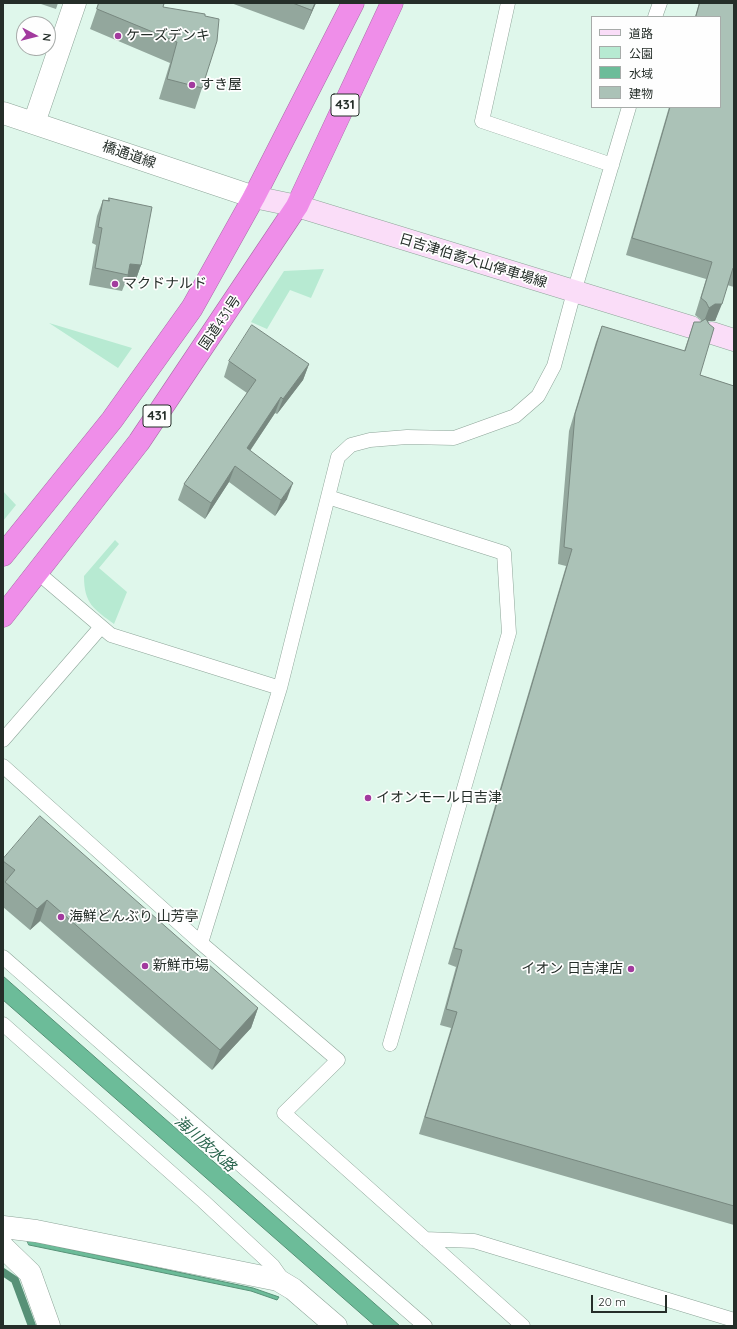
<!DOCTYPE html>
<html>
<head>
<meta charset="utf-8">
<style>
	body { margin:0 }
	#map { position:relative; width:737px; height:1329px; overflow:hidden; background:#dff7eb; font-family:Quicksand,"Noto Sans JP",sans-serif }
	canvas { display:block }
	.frame { position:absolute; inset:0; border:4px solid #252e29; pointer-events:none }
	.legend { position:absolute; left:591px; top:16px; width:130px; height:92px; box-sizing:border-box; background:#fefefe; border:1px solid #a7aba9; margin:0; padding:5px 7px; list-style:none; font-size:12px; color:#252e29 }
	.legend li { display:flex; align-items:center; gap:8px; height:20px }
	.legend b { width:20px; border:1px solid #a7aba9 }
	.north { position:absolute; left:16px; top:16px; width:40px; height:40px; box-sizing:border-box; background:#fefefe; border:1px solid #a7aba9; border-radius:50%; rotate:97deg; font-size:11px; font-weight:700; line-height:16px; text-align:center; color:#252e29 }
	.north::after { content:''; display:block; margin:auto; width:14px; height:18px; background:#a23a9e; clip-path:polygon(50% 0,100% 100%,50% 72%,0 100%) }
	.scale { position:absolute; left:591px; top:1295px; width:76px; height:18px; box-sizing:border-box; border:2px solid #252e29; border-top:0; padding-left:5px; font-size:12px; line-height:14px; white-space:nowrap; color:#252e29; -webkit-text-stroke:3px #fefefe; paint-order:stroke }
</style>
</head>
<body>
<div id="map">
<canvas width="737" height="1329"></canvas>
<div class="frame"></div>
<ul class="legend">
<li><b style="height:5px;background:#faddf8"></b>道路</li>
<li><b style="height:11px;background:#b7ead2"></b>公園</li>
<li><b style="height:11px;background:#6cbc99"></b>水域</li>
<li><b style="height:11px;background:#abc2b7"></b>建物</li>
</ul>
<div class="north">N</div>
<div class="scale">20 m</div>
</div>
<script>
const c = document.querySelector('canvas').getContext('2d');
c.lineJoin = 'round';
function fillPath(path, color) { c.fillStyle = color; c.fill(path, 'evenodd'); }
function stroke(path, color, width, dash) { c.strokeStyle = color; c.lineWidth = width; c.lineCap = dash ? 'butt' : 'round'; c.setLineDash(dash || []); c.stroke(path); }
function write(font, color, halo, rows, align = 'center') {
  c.font = font + ' Quicksand,"Noto Sans JP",sans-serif'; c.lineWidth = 3.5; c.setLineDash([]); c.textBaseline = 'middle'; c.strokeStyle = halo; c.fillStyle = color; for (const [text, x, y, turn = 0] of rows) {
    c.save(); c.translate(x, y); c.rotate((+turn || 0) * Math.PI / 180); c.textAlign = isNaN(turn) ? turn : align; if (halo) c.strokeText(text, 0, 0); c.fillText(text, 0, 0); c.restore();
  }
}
fillPath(new Path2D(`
	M324,269L311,298L290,290L267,329L251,322L284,271Z
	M49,323L132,348L118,368Z
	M3,491L16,505L3,521Z
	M115,540L119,544L99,568L127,592L114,624C94,609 84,604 84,576Z`), '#b7ead2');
const water = new Path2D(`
	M3,976L400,1326H375L3,1000Z
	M27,1240L253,1288L279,1297L277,1300L251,1291L29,1245Z`);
fillPath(water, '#6cbc99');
stroke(water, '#579177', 1);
stroke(new Path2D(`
	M3,1272L15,1280L32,1326`), '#579177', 8);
const lane = new Path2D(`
	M508,3L482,121L612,165
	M655,17L660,3
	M328,497L504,553L509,633L390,1044
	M37,572L111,635L280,688
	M3,740L101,627
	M3,766L201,943L338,1060L284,1113L523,1326
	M201,943L280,688L338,457L351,445L370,440L407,437L454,438L515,416L538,396L554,366L574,292L629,107
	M3,957L425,1326
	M3,1024L203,1201L273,1266L285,1283
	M425,1239L474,1241L734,1320`);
const street = new Path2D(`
	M3,113L254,197
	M34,123L75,3
	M3,1227L36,1231L278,1280L293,1289L336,1326
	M3,1247L30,1273L49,1326`);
const secondary = new Path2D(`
	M254,197L297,206L691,327
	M712,333L734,340`);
const highway = new Path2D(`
	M3,555L112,420L192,308L254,197L353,3
	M3,616L139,442L297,206L392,3`);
stroke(lane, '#8ea599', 15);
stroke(street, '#8ea599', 23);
stroke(secondary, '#8ea599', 23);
stroke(highway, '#a86ca6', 23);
stroke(lane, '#fff', 14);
stroke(street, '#fff', 22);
stroke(secondary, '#faddf8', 22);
stroke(highway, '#ef8ee9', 22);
fillPath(new Path2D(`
	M38,3H58L56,9Z
	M99,3H165L163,7L202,88L195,109L159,99L170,63L90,29Z
	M231,3H316L304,30Z
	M699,3H734V287L727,285L715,321H709L707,322L700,375L734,386V1225L419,1134L451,1028L440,1025L456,967L448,964L566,566L558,564L569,431L596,342L602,326L684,351L694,322H702L700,319L695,315L706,279L626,255L669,107H720V17H695Z
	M109,198L141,265L135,282L126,281L122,291L89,285L96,245L92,243L97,216L103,200H108Z
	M229,361L309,364L303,380L277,414L275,413L250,451L287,499L275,516L229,482L205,519L178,500L184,484L247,393L224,377Z
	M3,859L258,1008L251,1028L212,1070L40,921L30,930L3,907Z`), '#93a79d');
fillPath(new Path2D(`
	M315,3H316L304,30L312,10Z
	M130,264L141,265L135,282L126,281L128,275Z
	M715,304H722L715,321H709L703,324L709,308Z
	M309,364L303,380L277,414L283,399Z
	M281,397L275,413L241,464L247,448Z
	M235,466L229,482L205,519L211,503Z
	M293,483L287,499L275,516L281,500Z
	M47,900L40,921L30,930L37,909Z
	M258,1008L251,1028L212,1070L220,1050Z`), '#788880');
const building = new Path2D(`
	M99,3H164L163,7L205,14V16L219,19L217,41L202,88L167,79L177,42L97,9Z
	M293,3H315L312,10Z
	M700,3H734V268H733L722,304H715L709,308L706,302L701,298L712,262L632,238L670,107H720V17H696Z
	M109,198L152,207L141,265L130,264L128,275L95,268L102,228L98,227L103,200L109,201Z
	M706,319L709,324L714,328L700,375L734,386V1206L425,1117L457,1012L446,1009L462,950L454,948L572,549L564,547L575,414L602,326L685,351L694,322H700Z
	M252,325L309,364L283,399L281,397L247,448L293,483L281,500L235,466L211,503L184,484L256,380L229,361Z
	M40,816L258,1008L220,1050L47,900L37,909L5,882L15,870L3,861V859Z`);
fillPath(building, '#abc2b7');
stroke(building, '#788880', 1);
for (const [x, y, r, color] of [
	[118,36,4,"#a23a9e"],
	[192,85,4,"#a23a9e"],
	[115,284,4,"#a23a9e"],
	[368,798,4,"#a23a9e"],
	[61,917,4,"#a23a9e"],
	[145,966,4,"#a23a9e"],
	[631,969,4,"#a23a9e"]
]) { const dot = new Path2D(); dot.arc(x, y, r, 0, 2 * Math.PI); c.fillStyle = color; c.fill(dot); stroke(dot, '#fefefe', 1.5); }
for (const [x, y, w] of [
	[345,105,28],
	[157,416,28]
]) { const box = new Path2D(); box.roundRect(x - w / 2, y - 11, w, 22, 3); c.fillStyle = '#fefefe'; c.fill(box); stroke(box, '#252e29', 1); }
write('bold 13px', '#252e29', null, [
	["431",345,105],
	["431",157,416]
]);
write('14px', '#252e29', '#fefefe', [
	["ケーズデンキ",126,36],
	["すき屋",200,85],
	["マクドナルド",123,284],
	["イオンモール日吉津",376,798],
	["海鮮どんぶり 山芳亭",69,917],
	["新鮮市場",153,966],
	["イオン 日吉津店",623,969,"right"]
], 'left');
write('14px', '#252e29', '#fefefe', [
	["橋通道線",129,155,19],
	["日吉津伯耆大山停車場線",473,261,17],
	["国道431号",220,323,-56]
]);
write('italic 15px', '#27634b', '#fefefe', [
	["海川放水路",205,1144,42]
]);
</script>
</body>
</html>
